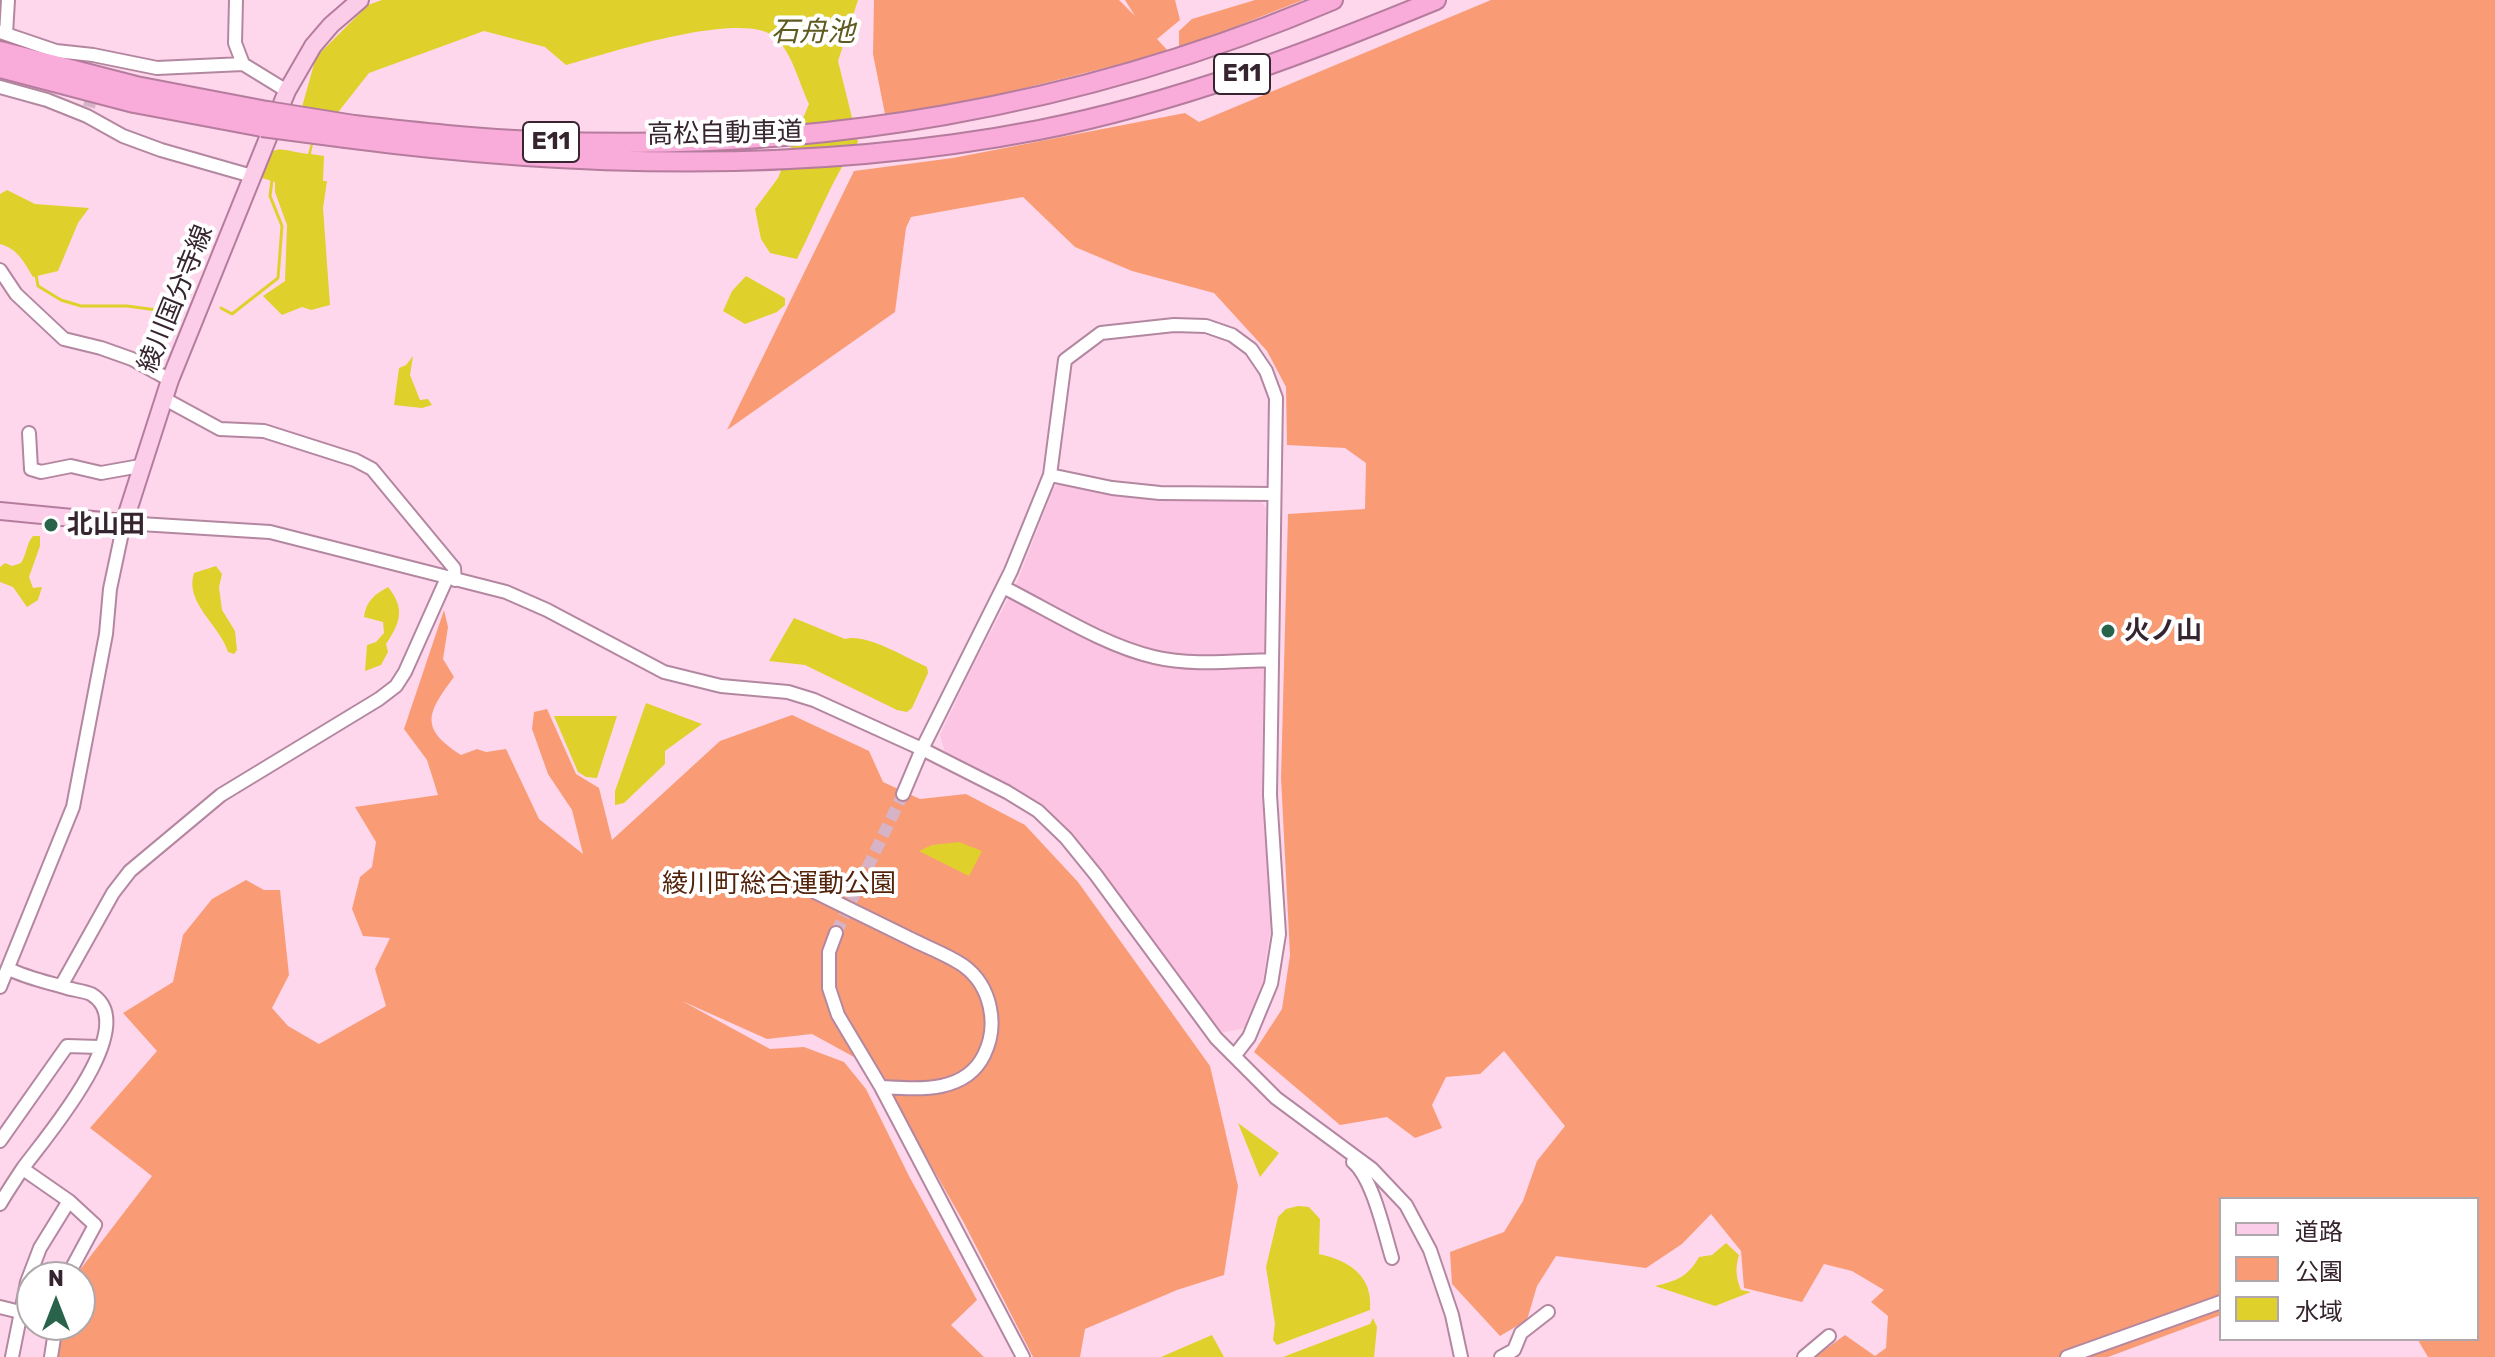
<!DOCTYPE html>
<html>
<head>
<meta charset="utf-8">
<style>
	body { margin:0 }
	#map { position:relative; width:2495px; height:1357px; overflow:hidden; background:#fed7ec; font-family:Rubik,"Noto Sans JP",sans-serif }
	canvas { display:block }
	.legend { position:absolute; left:2219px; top:1197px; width:260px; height:144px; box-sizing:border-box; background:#fff; border:2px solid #afa7ac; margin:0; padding:10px 14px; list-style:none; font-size:24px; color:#36242f }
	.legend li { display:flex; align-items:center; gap:16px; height:40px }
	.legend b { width:40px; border:2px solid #afa7ac }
	.north { position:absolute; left:16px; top:1261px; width:80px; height:80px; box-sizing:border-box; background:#fff; border:2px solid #afa7ac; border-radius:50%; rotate:0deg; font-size:22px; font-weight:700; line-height:32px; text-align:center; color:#36242f }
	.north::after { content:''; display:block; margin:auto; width:28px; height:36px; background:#2a634b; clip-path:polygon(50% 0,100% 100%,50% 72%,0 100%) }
</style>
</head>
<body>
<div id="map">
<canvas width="2495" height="1357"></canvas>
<ul class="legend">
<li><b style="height:10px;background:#fbcde8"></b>道路</li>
<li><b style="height:22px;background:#f99c75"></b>公園</li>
<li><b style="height:22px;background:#dfd02c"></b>水域</li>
</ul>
<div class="north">N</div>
</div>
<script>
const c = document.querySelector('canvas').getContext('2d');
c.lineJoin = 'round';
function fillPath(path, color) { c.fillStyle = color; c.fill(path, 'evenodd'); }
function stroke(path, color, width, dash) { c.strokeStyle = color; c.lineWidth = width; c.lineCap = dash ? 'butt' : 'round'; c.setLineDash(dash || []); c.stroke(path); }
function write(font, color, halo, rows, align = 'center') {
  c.font = font + ' Rubik,"Noto Sans JP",sans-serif'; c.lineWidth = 8; c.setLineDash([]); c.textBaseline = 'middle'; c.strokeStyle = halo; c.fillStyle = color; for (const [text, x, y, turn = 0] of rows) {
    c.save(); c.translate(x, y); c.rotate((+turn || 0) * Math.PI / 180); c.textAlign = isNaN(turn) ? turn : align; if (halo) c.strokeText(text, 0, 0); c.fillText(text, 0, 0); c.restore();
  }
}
fillPath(new Path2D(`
	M1061,483L1260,500L1266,508L1262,777L1271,909L1270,934L1263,981L1245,1028L1220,1033L1075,837L1057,820L1038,803L1001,780L946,756L940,735L971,669L1017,582L1054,487Z`), '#fcc5e4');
fillPath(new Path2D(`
	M874,0H1119L1135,16L1125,0H1175L1180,20L1157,39L1169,52L949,107L885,114L873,54Z
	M1255,0H1303L1179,49V31L1192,19Z
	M1491,0H2495V1357H2428L2419,1342L2421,1339H2477V1199H2221V1315L2108,1357H1815L1845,1335L1875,1356L1886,1348L1888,1316L1871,1302L1884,1290L1852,1271L1824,1264L1802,1302L1744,1288L1741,1251L1711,1214L1682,1244L1646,1268L1556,1256L1537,1286L1527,1320L1500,1336L1452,1284L1450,1252L1504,1232L1523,1201L1537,1161L1565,1126L1504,1051L1480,1074L1446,1077L1432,1105L1442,1128L1415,1138L1387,1117L1340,1125L1254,1052L1282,1009L1290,955L1281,778L1288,514L1365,509L1366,463L1345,448L1287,445L1286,387L1267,351L1214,293L1132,271L1075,247L1023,197L911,217L906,228L895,312L727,430L854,171L953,158L1185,113L1199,122Z
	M444,610L448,627L443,659L454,677C427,713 419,728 461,755L477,749L486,752L506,749L539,819L583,854L572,810L548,774L532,729L534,712L547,709L576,774L599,788L612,840L720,741L792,715L869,751L883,782L920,799L966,794L1025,825L1078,882L1210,1066L1238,1186L1224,1275L1177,1290L1085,1329L1080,1357H1033L964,1223L876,1069L812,1034L767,1039L682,1001L770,1049L804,1047L844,1062L866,1089L910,1178L977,1300L951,1325L984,1357H57L64,1325H80V1277H77L79,1271L152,1176L90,1128L157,1051L123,1013L173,982L183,935L212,899L246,880L264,890H280L289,975L272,1008L288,1026L319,1044L386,1006L375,969L390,938L363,936L352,909L360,877L372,867L376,842L355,807L438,795L427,760L404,729Z`), '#f99c75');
fillPath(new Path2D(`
	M382,0H858L838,61L858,142C832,178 817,220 797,259L770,253L761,239L755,209L778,178L809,104C799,83 793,55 776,38C745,8 606,54 566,65L545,47L484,31L369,73L313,144L311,154L324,156L323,181H327L323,208L330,305L311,310L302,307L282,315L263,296L285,281L287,225L275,192V182L259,177C273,142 272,148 308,154L311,143L302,107L316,57L368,5Z
	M7,190L35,204L89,208L78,223L58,271L33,277C24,262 18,249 0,244V194Z
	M746,276L785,298V305L777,312L745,324L723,311L732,291Z
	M413,356L410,375L420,400L428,399L432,405L422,408L394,405L399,368L406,365Z
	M33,536H40V546L29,577L33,588L42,587L38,600L27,607L13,587L0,582V567L5,563L12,566L21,563C27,554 26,544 33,536Z
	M216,566L222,574L219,587L222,610L235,631L237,650L234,654L228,652C220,625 184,603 194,573Z
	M388,587C405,608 401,622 386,644L388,652L381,665L365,671L367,645L376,642L384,633L383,622L364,617C366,601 375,594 388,587Z
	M794,618L845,639C867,633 906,658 927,667L928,673L912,708L907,712L897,710L805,665L769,661Z
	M646,703L702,724L665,751V764L624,803L615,805V791Z
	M554,716H617L597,778L586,777L578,772Z
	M959,842L982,851L969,876L919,851L932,845Z
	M1238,1123L1279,1153L1260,1177Z
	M1298,1206L1309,1207L1320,1219L1319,1254C1351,1261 1373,1277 1370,1310L1277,1345L1273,1340L1275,1324L1266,1267L1278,1217L1286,1209Z
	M1726,1243L1739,1255C1735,1268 1736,1278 1741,1290L1751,1292L1715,1306L1655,1286C1676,1281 1688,1277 1699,1257L1712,1255Z
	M1373,1318L1377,1327L1374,1357H1283L1370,1324Z
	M1212,1335L1224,1357H1161Z`), '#dfd02c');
stroke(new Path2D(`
	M36,275L38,286L61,300L81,306H127L179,313
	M221,308L232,314L278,278L282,226L270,196L272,180`), '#dfd02c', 3);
stroke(new Path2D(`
	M89,107L99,66
	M836,933L903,794`), '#d6b3c6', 12, [12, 6]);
const minor = new Path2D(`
	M236,0L235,43L243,64
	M0,32L56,51L93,55L157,68L243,64L287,91
	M6,34L8,0
	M0,87L47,100L87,116L123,136L161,150L252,176
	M0,270L16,294L64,339L101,348L132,359L170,380
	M163,398L220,429L264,431L355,460L372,469L454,568L455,580
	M29,433L31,469L41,472L71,466L101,473L140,466
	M1050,475L1112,488L1160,493L1274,494
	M1003,587C1049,610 1103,645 1154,657C1191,666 1233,661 1271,660
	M903,794L922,749L1011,571L1050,475L1065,360L1101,333L1174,325L1206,326L1232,335L1251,349L1266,371L1276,398L1270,795L1279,934L1271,984L1249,1037L1235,1055
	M811,890C846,907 881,924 915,941C931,949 950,956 964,966C991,986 999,1025 984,1055C965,1094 917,1089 881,1087
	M836,933L829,952V988L838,1015L881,1087L1023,1357
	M61,986L113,893L130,871L221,795L379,699L396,686L405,672L447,578
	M0,987L73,807L106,634L110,589L124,523L270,532L506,592L547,610L664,672L721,686L788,692L814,700L922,749L1007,792L1038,811L1066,838L1096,875L1216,1038L1276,1098L1372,1169L1406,1205L1430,1250L1452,1315L1461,1357
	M0,1141L67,1046L99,1047
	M1353,1162C1373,1179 1384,1232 1392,1258
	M23,1169L69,1201L95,1225L67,1277
	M0,1204C7,1192 15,1180 23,1168C44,1139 144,1025 91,994C84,991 74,990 67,988C47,982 27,978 9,969
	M0,1307L20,1312
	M12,1357L27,1282L40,1248L69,1201
	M51,1357L56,1325
	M1501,1357L1514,1350L1521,1333L1548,1312
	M1804,1357L1829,1336
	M2067,1357L2221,1302`);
const major = new Path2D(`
	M0,511L124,523L170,380L287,91L313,46L331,25L360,0`);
const highway = new Path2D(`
	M0,51L136,86L267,111
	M0,68L134,103L262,127
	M354,125C416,132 478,139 541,141C812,153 1083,107 1333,0
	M346,138C575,168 811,174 1039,130C1176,103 1307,53 1436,0`);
stroke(minor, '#b487a1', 16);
stroke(major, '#b57c9e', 20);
stroke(highway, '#b57c9e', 22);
stroke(minor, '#fff', 12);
stroke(major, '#fbcde8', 16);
stroke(highway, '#f9abd9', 18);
const highwayBridge = new Path2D(`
	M267,111L354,125
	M262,127L346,138`);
stroke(highwayBridge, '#b57c9e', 22, []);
stroke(highwayBridge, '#f9abd9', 18);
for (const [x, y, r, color] of [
	[51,525,8,"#2a634b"],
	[2108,631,8,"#2a634b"]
]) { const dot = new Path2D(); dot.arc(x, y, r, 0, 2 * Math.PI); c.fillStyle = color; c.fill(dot); stroke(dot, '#fff', 3); }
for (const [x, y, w] of [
	[1242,74,56],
	[551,142,56]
]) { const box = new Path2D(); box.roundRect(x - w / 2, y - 20, w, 40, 6); c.fillStyle = '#fff'; c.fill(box); stroke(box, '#36242f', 2); }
write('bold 24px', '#36242f', null, [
	["E11",1242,74],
	["E11",551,142]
]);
write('26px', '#36242f', '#fff', [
	["高松自動車道",725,134,-1],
	["綾川国分寺線",176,299,-68]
]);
write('bold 26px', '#36242f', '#fff', [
	["北山田",67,525],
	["火ノ山",2124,631]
], 'left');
write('26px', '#53230c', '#fff', [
	["綾川町総合運動公園",779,884]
]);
write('italic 28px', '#5f5a1f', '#fff', [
	["石舟池",813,33]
]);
</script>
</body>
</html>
